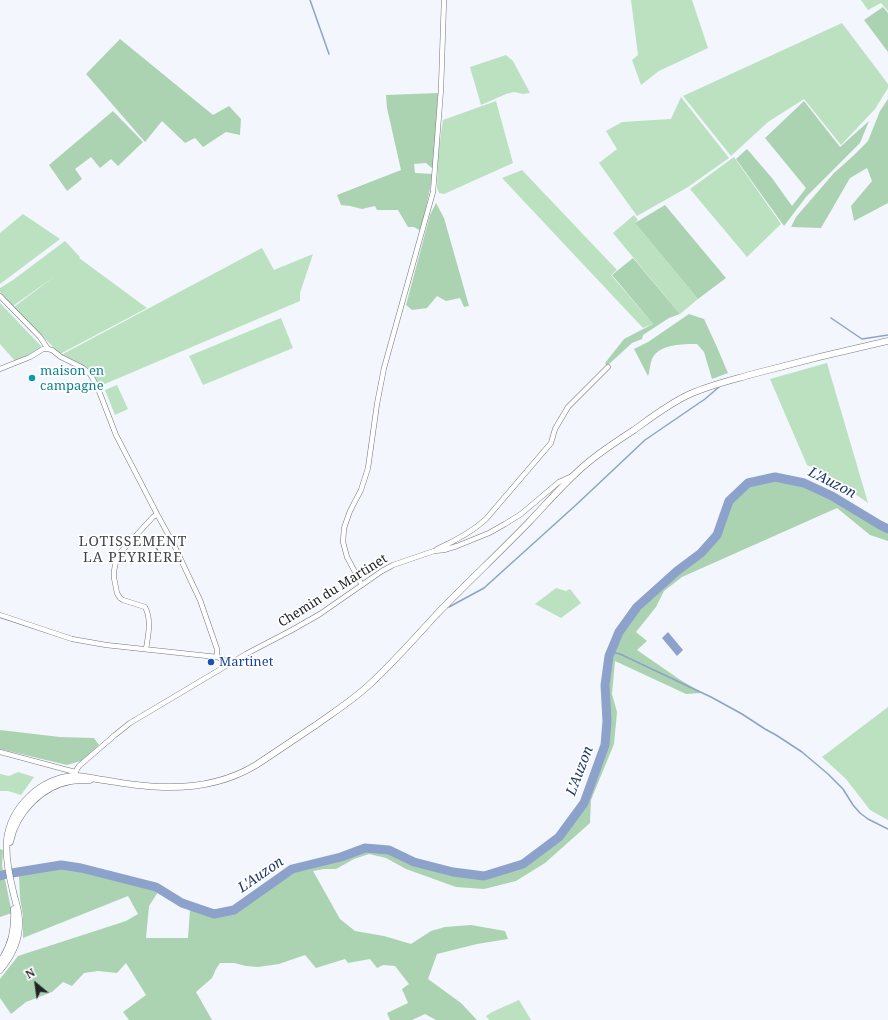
<!DOCTYPE html>
<html>
<head>
<meta charset="utf-8">
<style>
	body { margin:0 }
	#map { position:relative; width:888px; height:1020px; overflow:hidden; background:#f3f6fd; font-family:"Noto Serif",serif }
	canvas { display:block }
	.north { position:absolute; left:16px; top:964px; width:40px; height:40px; -webkit-text-stroke:3px #fff; paint-order:stroke; rotate:331deg; font-size:11px; font-weight:700; line-height:16px; text-align:center; color:#212226 }
	.north::after { content:''; display:block; margin:auto; width:14px; height:18px; background:#212226; clip-path:polygon(50% 0,100% 100%,50% 72%,0 100%) }
</style>
</head>
<body>
<div id="map">
<canvas width="888" height="1020"></canvas>
<div class="north">N</div>
</div>
<script>
const c = document.querySelector('canvas').getContext('2d');
c.lineJoin = 'round';
function fillPath(path, color) { c.fillStyle = color; c.fill(path, 'evenodd'); }
function stroke(path, color, width, dash) { c.strokeStyle = color; c.lineWidth = width; c.lineCap = dash ? 'butt' : 'round'; c.setLineDash(dash || []); c.stroke(path); }
function write(font, color, halo, rows, align = 'center') {
  c.font = font + ' "Noto Serif",serif'; c.lineWidth = 3.5; c.setLineDash([]); c.textBaseline = 'middle'; c.strokeStyle = halo; c.fillStyle = color; for (const [text, x, y, turn = 0] of rows) {
    c.save(); c.translate(x, y); c.rotate((+turn || 0) * Math.PI / 180); c.textAlign = isNaN(turn) ? turn : align; if (halo) c.strokeText(text, 0, 0); c.fillText(text, 0, 0); c.restore();
  }
}
fillPath(new Path2D(`
	M631,0H692L708,48L659,71L641,85L632,60L638,55Z
	M861,0H888V11L881,3L868,10Z
	M842,23L888,84V88L875,109L841,145L804,99L768,122L731,156L683,96Z
	M506,55L513,61L530,93L523,94L514,92L506,94L481,105L470,67Z
	M681,97L729,158L688,187L637,216L599,163L617,149L606,131L622,122L671,119Z
	M496,101L513,163L444,194L439,193L437,188L438,155L443,120Z
	M734,157L781,224L747,257L690,189Z
	M522,170L617,270L611,275L653,324L643,328L502,178Z
	M23,214L60,239L0,284V233Z
	M634,215L638,220L635,223L698,299L680,314L613,233Z
	M65,241L80,257L79,258L147,308L60,354L14,307L55,276L13,306L0,292V288L13,280Z
	M262,248L274,270L313,254L300,293V301L100,386C88,365 82,364 61,355Z
	M0,303L41,346L39,350L15,361L0,344Z
	M281,318L293,348L203,385L189,356Z
	M827,363L868,503L825,473L807,465L770,379Z
	M117,385L128,409L115,415L105,390Z
	M556,588L566,591L570,589L581,603L561,618L535,604Z
	M888,707V820L870,810L846,779L822,757Z
	M18,772L34,777L21,795L8,791H0V774L9,776Z
	M519,1000L531,1020H489L486,1016L492,1012Z`), '#bbe1c0');
fillPath(new Path2D(`
	M883,7L888,13V52L864,20Z
	M120,39L213,115L229,106L241,119L240,135L226,132L203,147L195,138L185,143L162,121L145,142L86,74Z
	M438,93L433,169L426,163L414,164L415,173L433,174L421,231L414,227H408L398,210H377L375,206L362,209L350,206L341,205L337,195L401,170L387,108L386,95Z
	M888,99V203L854,221L851,206L872,181L867,168L850,178L821,228L791,227L796,217L834,173L853,156L868,141L880,111Z
	M804,101L840,147L869,121L860,143L806,197L784,226L736,159L747,149L772,178L792,206L806,188L765,138Z
	M113,111L143,142L118,166L111,159L100,168L91,157L75,169L82,179L67,191L49,165Z
	M436,203L444,218L469,306L464,307L460,298L446,301L437,296L427,308L412,310L406,305L430,215Z
	M665,205L726,278L698,299L635,223Z
	M633,258L680,314L669,318L643,335L642,339L632,343L607,366L605,363L624,339L653,324L612,275Z
	M689,314L704,319L716,345L728,373L712,379L704,352L697,344C683,344 661,344 653,357C650,362 650,371 648,376L634,349L648,342Z
	M775,480L804,484L831,497L858,514L880,527L888,530V541L870,535L837,508L682,577L664,591L656,607L636,632L647,641L637,650L679,679L702,693L686,694L615,661L612,694L617,712L614,744L591,800L590,823L545,863L516,881L484,889L456,887L406,869L386,858L369,854L354,859L336,869H324L313,871L340,919L355,931L384,936L411,944L431,931L445,927L471,925L505,931L508,939L477,944L437,954L428,979L461,1003L477,1020H436L425,1014L412,1020H390L387,1013L408,1003L402,989L409,984L395,966L383,965L377,968L370,959L348,963L345,959L316,968L305,955L279,964L258,967L246,966L234,963H220L216,969L212,978L196,992L212,1020H129L123,1012L146,995L126,963L117,973L98,971L84,973L72,986L63,982L52,992L26,1002L11,1014L0,998V979L18,956L126,921L138,914L128,896L23,938V916L20,898L19,876L61,869L92,873L155,889L158,892L149,906L146,938H188L190,910L215,917L235,912L294,871L341,859L366,851L388,853L414,864L454,873L484,878L524,866L561,839L586,803L607,745L608,722L607,685L611,656L622,633L639,608L679,572L702,555L718,537L731,503L749,486Z
	M0,730L60,737L94,738L99,745L81,761L67,765L0,749Z
	M0,849L3,850L2,865L12,913L0,917Z`), '#acd3b1');
fillPath(new Path2D(`
	M668,632L683,650L677,656L662,638Z`), '#8ca2ca');
stroke(new Path2D(`
	M310,0L329,54
	M831,318L862,339L888,335
	M449,607L484,588L577,504L645,440L705,399L719,387
	M611,652L620,654L711,697L742,714L765,729L776,735L802,752L828,774L843,789L853,805L860,813L868,819L888,829`), '#8ca2ca', 1.5);
stroke(new Path2D(`
	M0,876L6,874L61,865L81,868L156,887L182,903L214,914L234,910L292,869L341,857L365,848L389,850L414,862L453,872L484,876L523,864L559,837L584,803L605,745L607,721L605,685L609,656L619,632L637,607L677,571L701,553L717,535L729,501L748,483L775,477L804,483L832,496L880,525L888,529`), '#8ca2ca', 9);
const street = new Path2D(`
	M0,296L40,337L48,349L52,350L61,357L83,368L90,374L94,381L99,391L116,435L157,514L174,545L200,600L217,649V657
	M0,369L30,357L43,349H48
	M437,549C455,541 472,532 486,519L551,443L555,429L568,407L608,367
	M362,585L347,557L343,542L344,528L350,511L361,490L368,468L377,404L384,368L433,192L441,89L444,0
	M0,615L72,639L106,645L217,657L224,660L228,664
	M146,649C148,636 152,620 145,607L123,600L120,598L117,593L114,578V571L117,556L153,517L157,514
	M0,752L75,772
	M74,776L77,769L79,766L115,735L130,723L246,654L292,630L320,614L382,571L393,565L434,551L444,550L457,546L489,533L505,524L521,514L559,482L570,477`);
const secondary = new Path2D(`
	M10,842C16,813 41,786 71,781C78,780 84,780 90,780
	M0,962C12,945 15,929 14,909
	M0,970C12,956 20,939 19,920C19,910 15,901 13,891C4,855 0,824 30,796C41,785 58,777 73,776C83,775 93,779 103,780C123,783 143,787 163,787C195,788 228,782 256,765C276,752 296,738 316,725C334,712 353,700 369,685C393,663 414,639 436,615C467,583 499,553 530,521C548,502 565,482 585,465C600,452 617,441 634,430C652,417 670,403 690,394C710,385 732,380 753,374C798,362 843,351 888,341`);
stroke(street, '#73767e', 5.5);
stroke(secondary, '#73767e', 7);
stroke(street, '#fff', 4.5);
stroke(secondary, '#fff', 6);
for (const [x, y, r, color] of [
	[32,378,4,"#0f9aa8"],
	[211,662,4,"#1a4fb4"]
]) { const dot = new Path2D(); dot.arc(x, y, r, 0, 2 * Math.PI); c.fillStyle = color; c.fill(dot); stroke(dot, '#fff', 1.5); }
write('13px', '#0d838f', '#fff', [
	["maison en",40,371],
	["campagne",40,386]
], 'left');
write('13px', '#212226', '#fff', [
	["Chemin du Martinet",333,591,-32]
]);
write('13px', '#164399', '#fff', [
	["Martinet",219,662]
], 'left');
write('italic 14px', '#1c3769', '#fff', [
	["L'Auzon",832,483,27],
	["L'Auzon",580,771,-69],
	["L'Auzon",261,875,-34]
]);
c.letterSpacing = '1px';
write('14px', '#42454c', '#fff', [
	["LOTISSEMENT",133,542],
	["LA PEYRIÈRE",133,558]
]);
c.letterSpacing = '0px';
</script>
</body>
</html>
